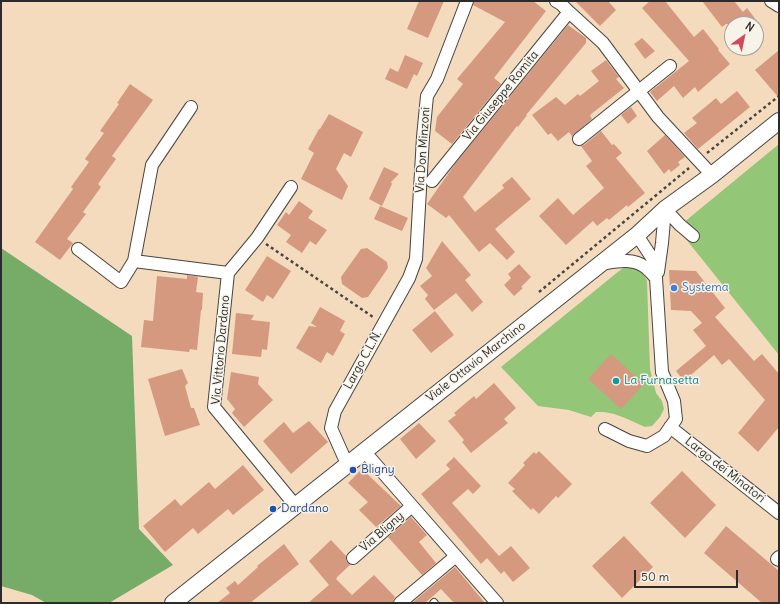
<!DOCTYPE html>
<html>
<head>
<meta charset="utf-8">
<style>
	body { margin:0 }
	#map { position:relative; width:780px; height:604px; overflow:hidden; background:#f4dbbe; font-family:Delius,sans-serif }
	canvas { display:block }
	.frame { position:absolute; inset:0; border:2px solid #2b2b2b; pointer-events:none }
	.north { position:absolute; left:724px; top:16px; width:40px; height:40px; box-sizing:border-box; background:#f7f3e8; border:1px solid #a5a39c; border-radius:50%; rotate:33deg; font-size:11px; font-weight:700; line-height:16px; text-align:center; color:#2b2b2b }
	.north::after { content:''; display:block; margin:auto; width:14px; height:18px; background:#d1495b; clip-path:polygon(50% 0,100% 100%,50% 72%,0 100%) }
	.scale { position:absolute; left:634px; top:570px; width:104px; height:18px; box-sizing:border-box; border:2px solid #2b2b2b; border-top:0; padding-left:5px; font-size:12px; line-height:14px; white-space:nowrap; color:#2b2b2b; -webkit-text-stroke:3px #f7f3e8; paint-order:stroke }
</style>
</head>
<body>
<div id="map">
<canvas width="780" height="604"></canvas>
<div class="frame"></div>
<div class="north">N</div>
<div class="scale">50 m</div>
</div>
<script>
const c = document.querySelector('canvas').getContext('2d');
c.lineJoin = 'round';
function fillPath(path, color) { c.fillStyle = color; c.fill(path, 'evenodd'); }
function stroke(path, color, width, dash) { c.strokeStyle = color; c.lineWidth = width; c.lineCap = dash ? 'butt' : 'round'; c.setLineDash(dash || []); c.stroke(path); }
function write(font, color, halo, rows, align = 'center') {
  c.font = font + ' Delius,sans-serif'; c.lineWidth = 3; c.setLineDash([]); c.textBaseline = 'middle'; c.strokeStyle = halo; c.fillStyle = color; for (const [text, x, y, turn = 0] of rows) {
    c.save(); c.translate(x, y); c.rotate((+turn || 0) * Math.PI / 180); c.textAlign = isNaN(turn) ? turn : align; if (halo) c.strokeText(text, 0, 0); c.fillText(text, 0, 0); c.restore();
  }
}
fillPath(new Path2D(`
	M779,144V355L677,228Z
	M625,267C636,267 643,270 647,281L650,369L656,393L662,401L664,409L660,417L652,426L645,427L625,418L614,414L604,412H596L591,417L569,410L538,406L501,367L619,271Z`), '#93c677');
fillPath(new Path2D(`
	M1,248L132,336L139,529L173,565L109,603H46L32,595L1,586Z`), '#76ab68');
fillPath(new Path2D(`
	M419,1H444L428,38L407,29Z
	M474,1H533L546,11L494,78L501,84L452,144L435,131L437,117L463,84L457,79L505,22L473,5Z
	M575,1H608L616,10L600,26Z
	M650,1H665L694,37L703,29L719,49L718,50L730,64L698,92L695,87L683,98L674,86L657,101L650,92L689,61L642,8Z
	M702,1H734L743,12L747,8L759,24H726L722,27Z
	M568,25L586,38V43L526,115H527L518,127L517,126L463,197L475,212L504,188L502,185L512,177L531,199L495,229L515,252L507,260L490,243L479,252L449,215L446,218L427,204L455,164Z
	M642,38L655,51L645,59L634,44Z
	M779,50V98L755,70Z
	M405,55L423,63L417,76L414,74L407,89L385,79L390,68L398,72Z
	M606,60L619,77L616,79L624,88L590,115L592,119L572,136L569,132L558,141L551,133L548,135L532,115L556,97L565,105L578,94L580,96L599,81L591,71Z
	M130,84L153,100L112,156L116,159L98,184L101,187L83,212L86,214L67,239L73,243L60,260L35,242L73,189L71,187L89,162L85,159L104,133L100,131L119,104L117,103Z
	M737,91L750,107L698,149L684,133L697,123L692,118L716,98L721,104Z
	M631,107L637,116L628,124L621,115Z
	M329,114L363,132L351,157L344,153L336,169L348,186L342,200L301,179L314,153L308,149L319,129H320Z
	M601,131L612,145L614,144L622,153L616,158L645,193L628,207L627,205L609,220L607,218L597,226L593,221L566,245L539,216L558,198L573,215L604,188L586,166L592,161L581,146L584,145Z
	M665,135L685,157L678,162L680,165L671,172L669,169L664,174L647,151Z
	M384,167L399,174L391,182L392,184L382,206L369,199Z
	M299,201L313,211L308,218L327,230L316,245L310,241L302,253L286,242L291,235L277,225L286,212L289,215Z
	M380,206L408,218L402,231L374,219Z
	M442,241L471,275L465,280L483,302L472,312L456,293L434,310L425,299L428,295L420,286L432,276L426,268Z
	M367,248L387,262L388,268L368,297L362,298L342,284L341,277L361,249Z
	M267,256L291,271L273,299L267,295L263,302L245,290Z
	M519,264L531,277L521,287L523,288L514,296L504,285L511,278L508,274Z
	M669,270L696,271L725,308L715,317L754,361L762,354L779,374V427L758,452L738,433L765,400L729,359L722,365L714,355L684,381L676,371L706,346L693,330L702,323L691,311L671,310Z
	M187,275L198,277L196,292L203,293L202,310H201L197,350L190,349L189,352L141,347L144,320L153,321L157,276L187,279Z
	M320,307L345,321L340,331L345,334L333,356L327,352L321,363L296,348L309,326L317,327L311,323Z
	M435,311L454,335L431,353L412,330Z
	M236,313L254,315L251,320L270,322L267,350L262,349L261,357L232,354Z
	M611,354L644,384L621,409L588,379Z
	M182,369L188,383L185,386L191,408H194L200,425L165,436L148,379Z
	M231,372L259,377L258,384L273,400L244,427L232,413L235,409L227,399Z
	M494,383L516,408L504,419L508,423L471,453L462,442L464,440L448,421L456,415L454,413L474,396L476,399Z
	M309,421L328,442L291,474L263,441L284,422L293,433Z
	M419,423L436,441L416,459L400,439Z
	M539,451L572,484L558,498L556,496L539,514L533,508L531,510L512,491L515,489L508,483L525,465L523,463L534,452L536,454Z
	M454,457L481,486L473,494L468,489L452,503L499,556L511,546L530,568L513,582L504,571L501,574L487,558L481,564L421,494L450,469L446,465Z
	M243,465L264,490L233,515L228,509L198,534L193,528L165,552L143,526L175,499L181,506L209,482L215,489Z
	M362,469L401,506L376,527L359,510L368,502L348,483Z
	M682,471L716,505L685,538L650,503Z
	M411,517L427,535L419,542L436,563L422,575L388,537Z
	M726,526L779,571V603H762L704,553Z
	M624,536L653,567L622,598L592,566Z
	M331,540L346,556V560L348,563L350,565L337,577V578L336,579L352,595L374,575L395,597L393,600V603H308L329,585L309,561Z
	M284,544L299,564L250,603H217L230,593L226,588L235,581L238,585L258,567L257,566Z
	M455,567L485,603H454L441,589L425,603H412Z`), '#d59980');
const lane = new Path2D(`
	M433,603L434,602L435,603`);
const street = new Path2D(`
	M556,1L561,4L569,12
	M771,1L779,6
	M579,139L670,66
	M432,181L569,12L603,43L658,117L712,175
	M291,187L257,238L228,273L214,407L295,505
	M665,209L680,225L693,236
	M78,249L121,282L134,261L152,165L191,107
	M134,261L228,273
	M600,264C614,262 632,257 645,267C649,270 653,275 656,278
	M658,272L662,243L665,209
	M670,427L779,513
	M605,429L629,441L647,446L664,436L676,419L674,401L662,372L656,278L654,261L637,235
	M364,451L497,603
	M347,464L331,428L335,411L409,278L416,259L423,137L427,96L437,79L467,1
	M779,557L777,559L779,560
	M353,558L412,506
	M400,603L456,556`);
const secondary = new Path2D(`
	M173,603L637,235L665,209L712,175L779,121`);
stroke(lane, '#494541', 8);
stroke(street, '#494541', 14);
stroke(secondary, '#494541', 18);
stroke(new Path2D(`
	M707,153L779,96
	M266,244L373,317
	M539,292L689,168`), '#494541', 2.5, [3, 3]);
stroke(lane, '#fff', 6);
stroke(street, '#fff', 12);
stroke(secondary, '#fff', 16);
for (const [x, y, r, color] of [
	[674,288,4,"#3f7fe0"],
	[616,381,4,"#0f9aa8"],
	[353,470,4,"#1a4fb4"],
	[273,509,4,"#1a4fb4"]
]) { const dot = new Path2D(); dot.arc(x, y, r, 0, 2 * Math.PI); c.fillStyle = color; c.fill(dot); stroke(dot, '#f7f3e8', 1.5); }
write('12px', '#2b2b2b', '#f7f3e8', [
	["Via Giuseppe Romita",501,96,-51],
	["Via Don Minzoni",423,150,-86],
	["Via Vittorio Dardano",221,350,-85],
	["Largo C.L.N.",363,360,-61],
	["Viale Ottavio Marchino",476,362,-38],
	["Largo dei Minatori",725,470,38],
	["Via Bligny",382,532,-41]
]);
write('12px', '#366cbe', '#f7f3e8', [
	["Systema",682,288]
], 'left');
write('12px', '#0d838f', '#f7f3e8', [
	["La Furnasetta",624,381]
], 'left');
write('12px', '#164399', '#f7f3e8', [
	["Bligny",361,470],
	["Dardano",281,509]
], 'left');
</script>
</body>
</html>
